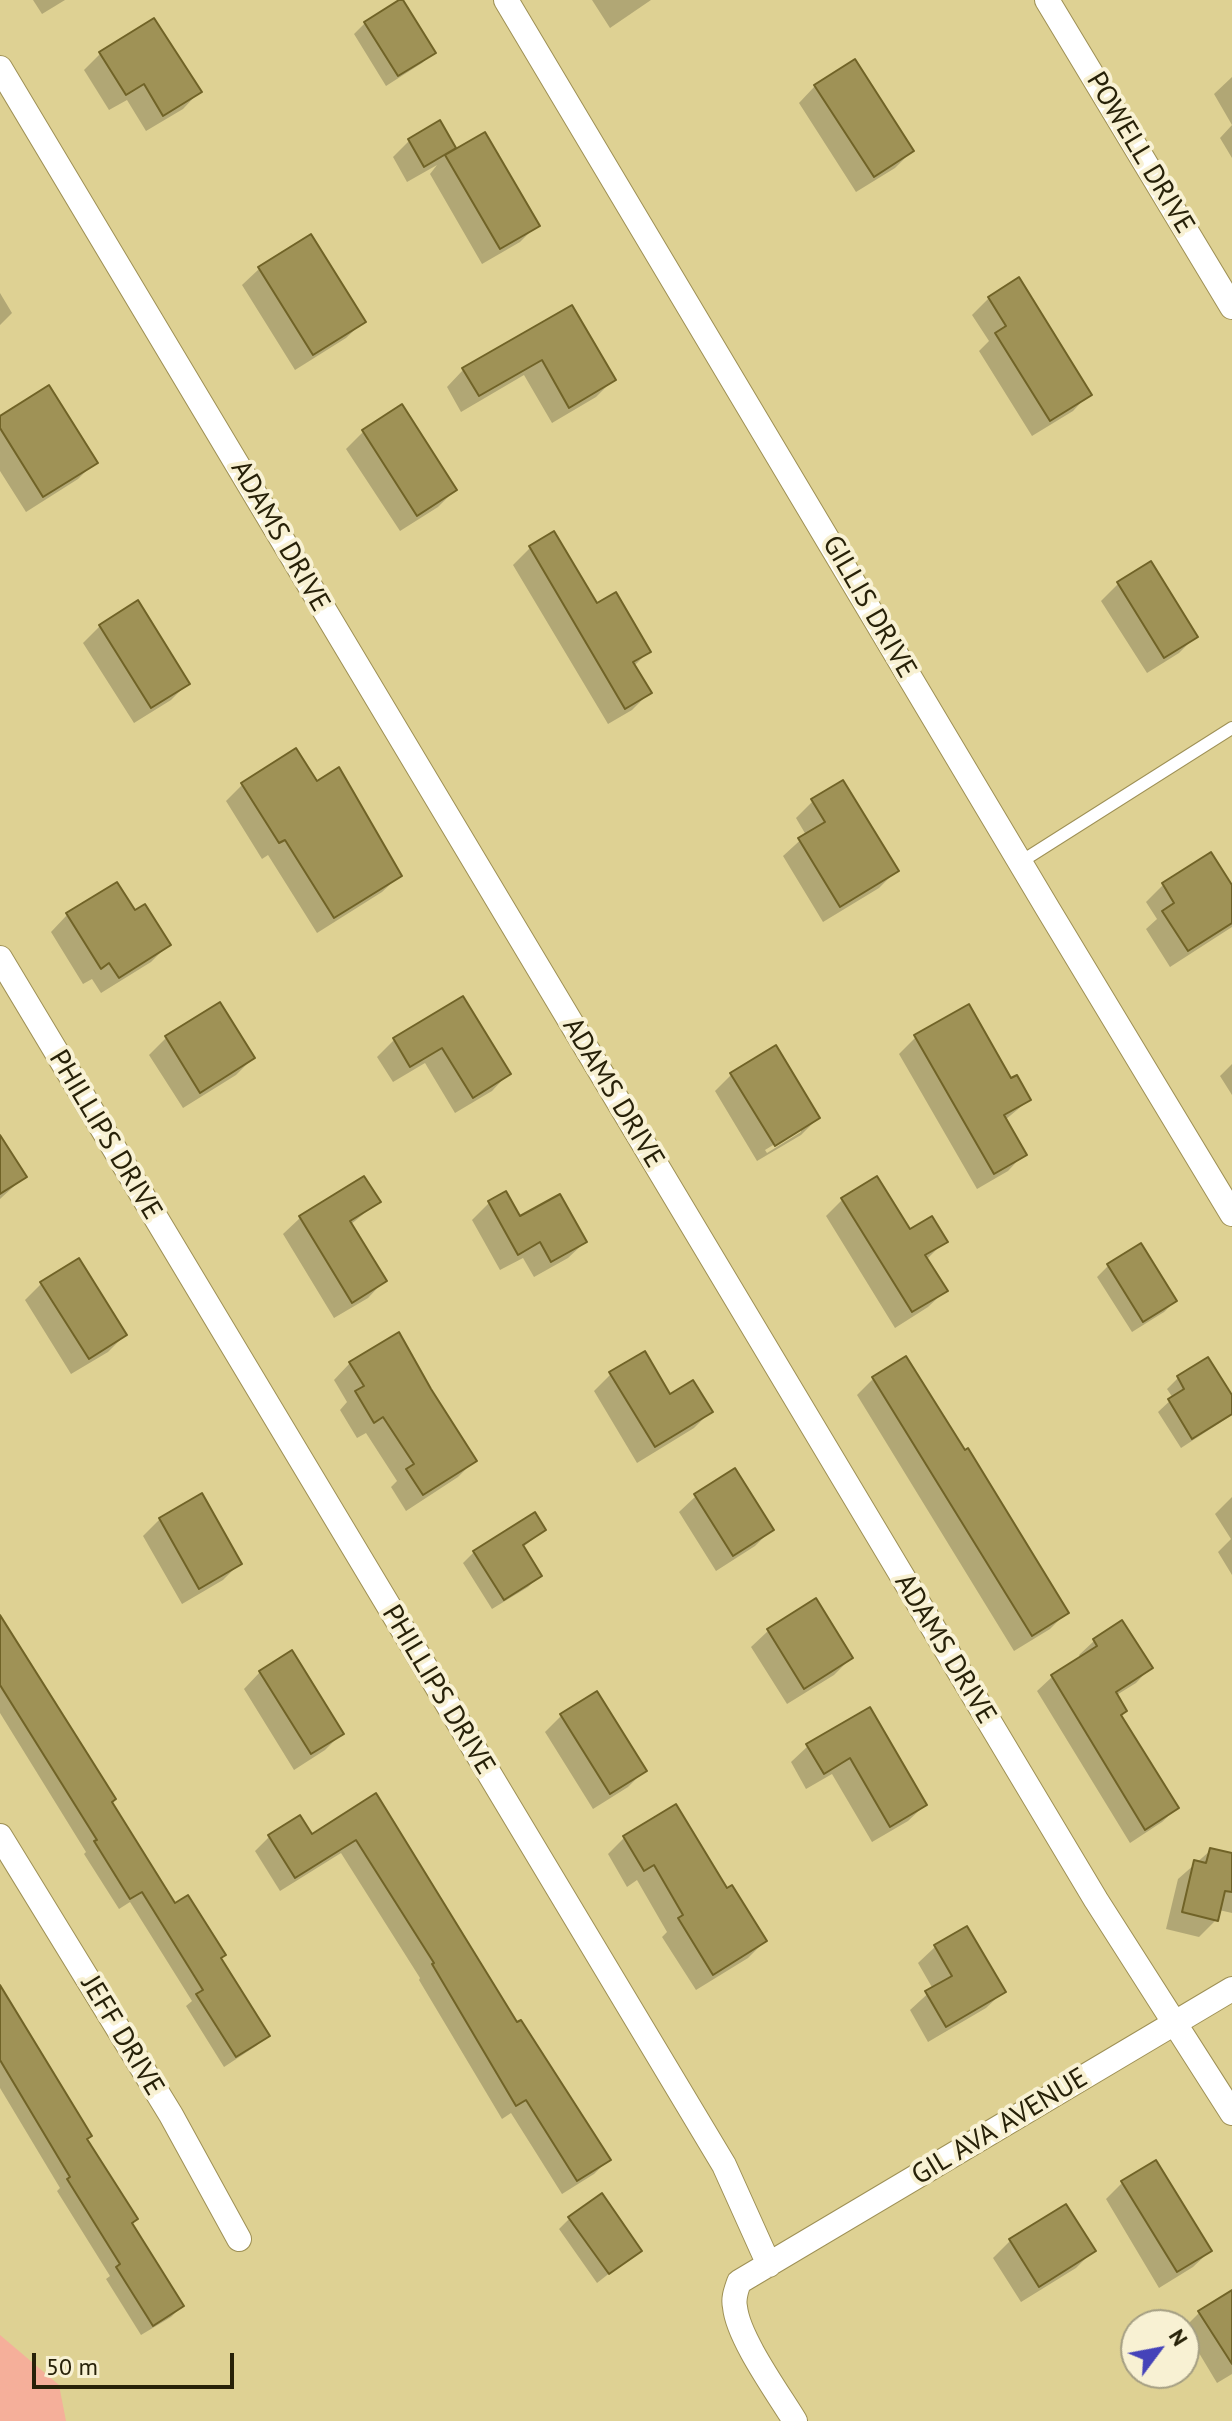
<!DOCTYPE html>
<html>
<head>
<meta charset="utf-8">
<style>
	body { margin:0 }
	#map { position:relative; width:1232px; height:2421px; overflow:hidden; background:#ded193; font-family:"PT Sans",sans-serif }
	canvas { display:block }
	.north { position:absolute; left:1120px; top:2309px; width:80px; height:80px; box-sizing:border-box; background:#f8f1d3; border:2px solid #a49e82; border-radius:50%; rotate:58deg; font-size:22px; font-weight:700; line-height:32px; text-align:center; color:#272108 }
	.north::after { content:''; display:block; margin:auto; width:28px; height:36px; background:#4543b9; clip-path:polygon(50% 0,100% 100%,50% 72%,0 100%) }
	.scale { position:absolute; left:32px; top:2353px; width:202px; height:36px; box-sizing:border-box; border:4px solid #272108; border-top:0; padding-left:10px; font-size:24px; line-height:28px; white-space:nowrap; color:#272108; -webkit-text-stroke:6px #f8f1d3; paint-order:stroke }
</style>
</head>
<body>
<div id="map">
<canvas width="1232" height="2421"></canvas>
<div class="north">N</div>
<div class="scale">50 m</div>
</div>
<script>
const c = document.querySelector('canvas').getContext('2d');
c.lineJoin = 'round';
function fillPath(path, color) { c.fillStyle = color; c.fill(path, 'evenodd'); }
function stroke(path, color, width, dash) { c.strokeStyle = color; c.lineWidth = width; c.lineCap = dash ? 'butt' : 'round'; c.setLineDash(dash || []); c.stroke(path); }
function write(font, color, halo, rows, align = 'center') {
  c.font = font + ' "PT Sans",sans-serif'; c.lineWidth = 8; c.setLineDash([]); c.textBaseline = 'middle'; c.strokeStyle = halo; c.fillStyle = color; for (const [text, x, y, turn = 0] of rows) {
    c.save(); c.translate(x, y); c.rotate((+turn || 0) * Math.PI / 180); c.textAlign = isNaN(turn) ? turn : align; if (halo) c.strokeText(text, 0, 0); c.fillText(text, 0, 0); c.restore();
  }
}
fillPath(new Path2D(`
	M0,2335L59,2385L66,2421H0Z`), '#f5af9a');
fillPath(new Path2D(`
	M33,0H65L42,14Z
	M592,0H651L610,28Z
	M365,23L433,52L422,63L386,86L354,34Z
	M101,53L199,92L183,109L146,131L127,100L109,110L84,70Z
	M1232,77V125L1214,94Z
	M815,86L912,151L895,168L856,192L799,103Z
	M1232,125V158L1220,138Z
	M410,140L453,148L446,157L537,225L520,242L482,264L430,174L437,165L407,182L393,157Z
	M310,237L363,322L346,338L295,370L242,285L259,269Z
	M0,293L12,313L0,325Z
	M989,298L1089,394L1073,411L1032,436L979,351L989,341L972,315Z
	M571,307L613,380L596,397L552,423L524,375L461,412L447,387L463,370Z
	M401,407L455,490L438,507L400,531L346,449L363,432Z
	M0,418L95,462L78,479L26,512L0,471Z
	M530,548L649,651L633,667L649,693L632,710L608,724L513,565Z
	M1150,564L1196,636L1179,653L1147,673L1101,601L1118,584Z
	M100,626L188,683L171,700L134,723L83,643Z
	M243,784L399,876L382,892L317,933L268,855L262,859L226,801Z
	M813,801L896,871L879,888L823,922L783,856L806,835L796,818Z
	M1211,855L1232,889V927L1170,967L1146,929L1157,919L1146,902L1163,885Z
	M134,913L168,945L151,962L101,993L92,979L83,984L51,932L67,915Z
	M462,998L508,1074L492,1091L455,1113L425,1063L393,1082L377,1057L394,1040Z
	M219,1005L253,1058L236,1075L183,1108L149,1055L166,1038Z
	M916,1037L1011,1081L1029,1100L1005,1120L1024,1154L1008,1171L977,1189L899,1054Z
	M1232,1064V1095L1220,1076Z
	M731,1075L818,1118L801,1135L757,1161L715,1091ZM801,1128V1132L767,1153L765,1150Z
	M0,1138L24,1177L0,1199Z
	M364,1178L378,1202L350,1225L384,1281L368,1298L334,1318L283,1234L300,1218Z
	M505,1194L519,1219L585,1242L568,1258L534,1277L523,1258L500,1270L472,1220L489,1203Z
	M843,1199L910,1232L945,1241L926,1260L945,1291L928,1307L895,1328L826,1216Z
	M1108,1266L1175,1301L1164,1312L1132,1332L1097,1277Z
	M42,1283L125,1335L108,1352L71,1374L25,1300Z
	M1208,1360L1232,1398V1415L1181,1448L1158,1412L1173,1398L1167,1389L1178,1378Z
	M350,1363L429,1390L475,1460L458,1477L406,1511L391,1487L397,1481L366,1433L357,1438L340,1410L347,1402L334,1380Z
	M611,1374L670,1396L710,1412L694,1428L637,1463L594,1391Z
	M874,1378L964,1453L1067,1612L1050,1629L1014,1651L857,1395Z
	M696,1496L771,1530L755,1546L716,1571L679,1512Z
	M1232,1497V1575L1218,1552L1231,1539L1215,1514Z
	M160,1519L240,1563L223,1580L182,1604L143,1536Z
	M544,1530L522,1548L539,1576L528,1587L492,1609L463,1563L474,1552Z
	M815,1601L851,1658L834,1675L787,1704L751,1647L768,1631Z
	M0,1615L114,1799L110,1803L174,1906L219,1958L267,2036L256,2046L224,2067L186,2006L192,2001L130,1902L119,1909L84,1854L86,1852L0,1713Z
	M1094,1641L1150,1668L1136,1683L1115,1696L1119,1716L1177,1808L1162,1822L1130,1843L1037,1691L1052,1677L1081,1659L1079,1655Z
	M260,1672L342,1733L325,1750L294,1770L244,1689Z
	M869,1710L925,1805L908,1821L872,1842L832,1774L806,1789L791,1762L808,1746Z
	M561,1716L644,1771L628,1787L593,1809L545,1732Z
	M376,1796L517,2025L608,2160L594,2174L562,2194L511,2113L502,2119L419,1980L420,1978L341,1853L280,1891L255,1851L269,1837L300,1818L311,1837Z
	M624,1838L726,1890L765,1941L748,1958L696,1990L662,1937L667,1932L637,1880L627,1887L608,1854Z
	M1211,1850L1232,1855V1913L1219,1910L1216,1920L1199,1937L1166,1929L1178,1879Z
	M935,1947L1003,1992L986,2008L928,2042L910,2010L933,1989L918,1963Z
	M0,1995L86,2140L131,2224L182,2306L171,2317L141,2335L106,2279L110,2276L57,2191L60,2188L0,2088Z
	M1122,2183L1210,2251L1193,2267L1159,2288L1106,2199Z
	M1065,2206L1093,2251L1076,2268L1021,2302L993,2258L1010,2241Z
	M570,2218L639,2250L597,2283L559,2229Z
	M1232,2292V2374L1217,2383L1184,2328L1200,2312Z`), '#0003');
const building = new Path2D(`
	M399,0H403L436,53L398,76L364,22Z
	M154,18L202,92L163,116L144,84L126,95L99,52Z
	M855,59L914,151L874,177L814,85Z
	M440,120L456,148L424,167L408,139Z
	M485,132L540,226L500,249L445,155Z
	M311,234L366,322L313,355L258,267Z
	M1019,277L1092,395L1050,421L995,333L1006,326L988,297Z
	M572,305L616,380L569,408L542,360L479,396L462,368Z
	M49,385L98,463L43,497L0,428V416Z
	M402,404L457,490L417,516L362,430Z
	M554,531L597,603L616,592L651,652L633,662L652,693L625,709L529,546Z
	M1151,561L1198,637L1164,658L1117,582Z
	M138,600L190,684L151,708L99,625Z
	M296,748L317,781L339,767L402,876L334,918L285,840L279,843L241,783Z
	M843,780L899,871L840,907L798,838L825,822L811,799Z
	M1211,852L1232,885V923L1188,951L1162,911L1174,903L1162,883Z
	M117,882L135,910L145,904L171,945L119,978L109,963L101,969L66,913Z
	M463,996L511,1074L473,1098L442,1048L410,1067L393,1038Z
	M220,1002L255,1058L200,1093L165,1036Z
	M969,1004L1011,1078L1017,1075L1031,1100L1004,1115L1027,1155L994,1174L914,1035Z
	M776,1045L820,1118L775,1146L730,1073Z
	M0,1135L27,1177L0,1194Z
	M364,1176L381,1202L350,1221L387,1281L352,1303L299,1216Z
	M877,1176L910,1229L932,1216L948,1242L925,1255L948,1291L912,1312L841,1198Z
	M506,1191L520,1216L560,1194L587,1242L551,1262L540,1242L518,1255L488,1201Z
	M1141,1243L1177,1301L1143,1322L1107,1264Z
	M79,1258L127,1335L89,1359L40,1282Z
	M399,1332L431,1389L477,1461L423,1495L406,1469L414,1464L383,1417L374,1423L355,1391L364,1386L349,1362Z
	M645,1351L670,1394L693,1380L713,1412L655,1447L609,1372Z
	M906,1356L965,1450L968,1448L1069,1613L1032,1636L872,1377Z
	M1208,1357L1232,1395V1414L1192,1439L1168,1399L1184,1389L1177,1376Z
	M735,1468L774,1530L733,1556L694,1494Z
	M202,1493L242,1564L199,1589L159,1518Z
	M535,1512L546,1530L523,1545L542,1576L504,1600L473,1551Z
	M816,1598L853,1658L804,1689L767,1629Z
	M0,1615L116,1799L112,1802L175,1903L188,1895L226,1955L221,1958L270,2036L236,2057L196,1994L203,1990L142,1892L130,1899L94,1841L97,1840L0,1685Z
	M1122,1620L1153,1668L1116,1692L1127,1711L1121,1715L1179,1808L1145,1830L1051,1675L1097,1646L1093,1639Z
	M292,1650L344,1734L311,1754L259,1671Z
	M597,1691L647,1771L610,1794L560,1714Z
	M870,1707L927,1805L890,1827L850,1758L824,1774L806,1744Z
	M376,1793L517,2022L521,2020L611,2160L577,2181L526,2100L516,2106L432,1964L434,1963L356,1840L295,1878L268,1835L300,1815L312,1834Z
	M676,1804L727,1888L732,1885L767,1941L713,1975L678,1918L683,1915L654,1865L644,1871L623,1836Z
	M1210,1848L1232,1853V1892L1225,1891L1218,1921L1182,1912L1194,1860L1206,1863Z
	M967,1926L1006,1992L946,2027L925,1991L952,1976L934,1945Z
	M0,1985L92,2136L87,2139L138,2219L132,2223L184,2306L153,2326L116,2267L120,2264L67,2179L70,2177L0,2060Z
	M1156,2160L1212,2251L1177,2272L1121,2181Z
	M602,2193L642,2251L609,2274L568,2217Z
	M1066,2204L1096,2251L1039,2287L1009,2239Z
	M1232,2290V2364L1198,2311Z`);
fillPath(building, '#9f9256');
stroke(building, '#706327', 2);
const service = new Path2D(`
	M1019,863L1232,728`);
const minor = new Path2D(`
	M506,0C748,404 987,811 1232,1214
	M1047,0L1232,307
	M0,68L1096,1900L1232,2113
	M0,958L724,2165L769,2265
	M0,1836L171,2115L239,2239
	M795,2421C778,2393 738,2338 735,2307C733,2298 736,2291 739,2282L1232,1989`);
stroke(service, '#9e9055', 14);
stroke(minor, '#9e9055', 26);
stroke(service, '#fff', 12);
stroke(minor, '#fff', 24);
write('28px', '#272108', '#f8f1d3', [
	["POWELL DRIVE",1140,153,59],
	["ADAMS DRIVE",280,536,60],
	["GILLIS DRIVE",869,607,60],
	["ADAMS DRIVE",613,1093,59],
	["PHILLIPS DRIVE",105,1135,59],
	["ADAMS DRIVE",945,1649,59],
	["PHILLIPS DRIVE",438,1690,59],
	["JEFF DRIVE",122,2036,59],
	["GIL AVA AVENUE",1000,2127,-31]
]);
</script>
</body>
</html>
